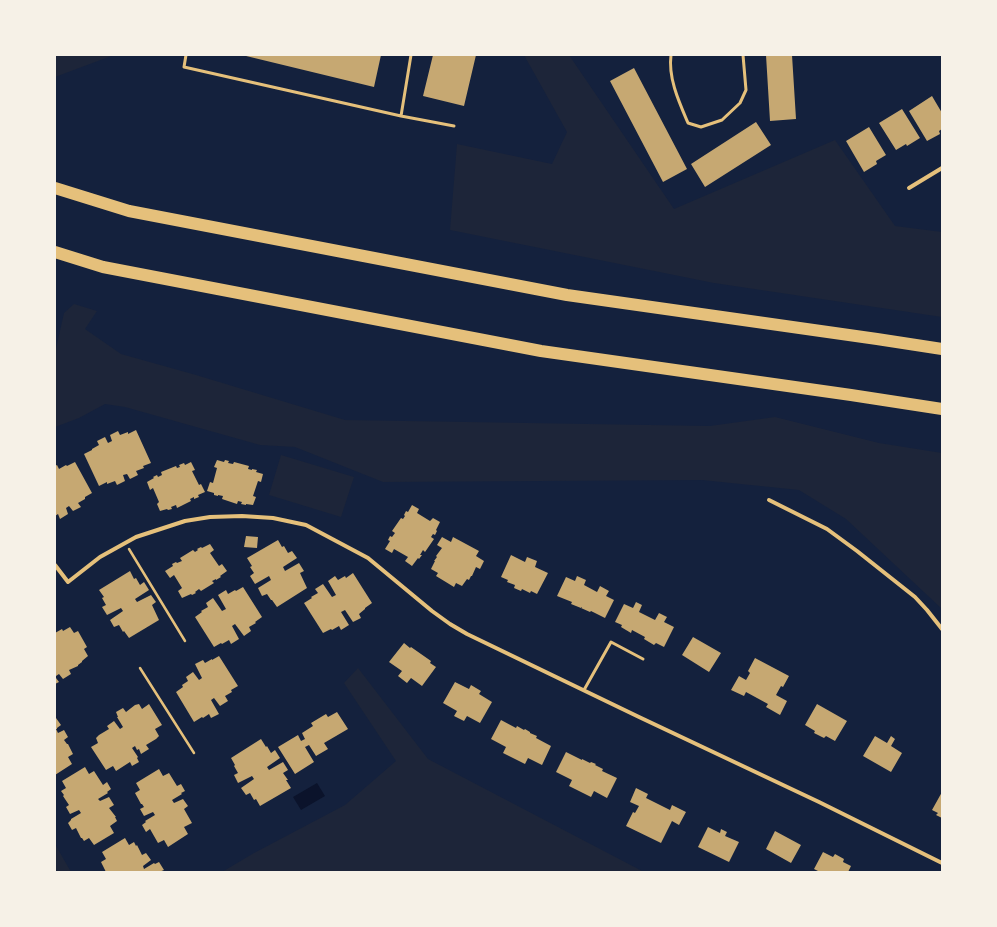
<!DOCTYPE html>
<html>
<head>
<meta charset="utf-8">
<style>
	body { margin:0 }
	#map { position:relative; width:997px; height:927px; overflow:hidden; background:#14213d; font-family:"Fira Sans Condensed",sans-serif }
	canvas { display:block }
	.frame { position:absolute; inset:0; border:56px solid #f6f1e7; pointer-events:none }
</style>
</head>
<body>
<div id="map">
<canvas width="997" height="927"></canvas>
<div class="frame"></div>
</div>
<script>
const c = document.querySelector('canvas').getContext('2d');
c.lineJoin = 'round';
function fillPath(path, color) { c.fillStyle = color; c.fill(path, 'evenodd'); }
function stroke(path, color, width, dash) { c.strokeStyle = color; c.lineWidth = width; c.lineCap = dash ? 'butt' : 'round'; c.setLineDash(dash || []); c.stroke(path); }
fillPath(new Path2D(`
	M55,55H114L55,77Z
	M524,55H569L674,209L835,140L895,226L942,232V317L714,283L450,230L457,144L552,164L567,132Z
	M74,304L97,311L85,329L121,354L196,375L345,420L710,426L775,417L879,443L942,453V609L846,519L799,490L702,480L383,482L295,447L260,445L125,407L105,404L79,418L55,427V353L64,313Z
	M281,455L354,477L341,517L269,495Z
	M358,668L428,759L644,872H222L254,853L345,805L396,761L344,683Z
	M55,844L71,872H55Z`), '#1d2539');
fillPath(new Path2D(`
	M317,783L325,796L301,810L293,797Z`), '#0b132b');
fillPath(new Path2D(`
	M242,55H381L374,87Z
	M433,55H476L464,106L423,96Z
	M766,55H792L796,119L770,121Z
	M634,68L687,169L663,182L610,81Z
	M932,96L942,113V129L939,131L940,134L927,141L909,111Z
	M902,109L920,138L907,146L906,144L896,150L879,123Z
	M756,122L771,145L705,187L691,164Z
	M869,127L886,155L876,161L877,164L864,172L846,141Z
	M136,430L151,463L143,466L144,468L136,471L138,475L130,479L127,474L123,475L125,481L117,485L115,481L107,484V482L99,486L84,454L92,450V449L99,445L97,441L105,437L108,443L112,441L110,435L118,431L120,435L128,432V434Z
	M217,460L224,462L225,460L229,461L228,463L233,464L234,462L249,466L248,469L252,470V469L257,470L256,472L263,474L261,482L258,481L253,496L256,497L253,505L246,504V505L241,504L242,502L238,501L237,504L222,499L223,496L218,495V496L214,495V493L207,491L210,482L213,483L217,468L214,467Z
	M75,462L92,493L85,497V499L78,503L81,507L73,511L69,506L66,508L68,514L60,519L58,514L55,516V466L57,465L59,469L66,465L67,466Z
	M191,462L195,470L192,471L199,485L201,484L205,492L198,495L199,497L194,499V497L190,499L191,501L177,508L176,505L171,507L172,509L168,510L167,509L160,511L157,504L159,502L153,488L150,490L147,482L154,478L153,477L157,475L158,477L162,475L161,472L176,466L177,468L180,467L179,465L184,463L185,465Z
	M412,505L419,509L417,513L430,521L433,518L440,522L436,530L437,531L435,535L433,534L431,537L434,539L425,552L423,550L420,555H422L419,559L418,558L412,566L405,561L408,557L394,549L392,553L385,549L390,541L388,540L390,536L392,537L395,533L392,531L401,518L403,519L405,516L404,515L406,511L408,512Z
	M246,536L258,537L257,548L244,547Z
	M442,537L451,542L453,537L479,551L476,556L484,561L480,569L476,567L472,576H471L469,580L467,579L462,586L456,583L454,587L436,576L438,573L431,569L435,561H434L437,557L436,556L442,548L437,545Z
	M278,540L282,547L284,546L288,553L292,551L297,558L283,567L285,571L299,563L304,571L300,573L307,588L277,607L272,600H271L267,594L262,596L258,588L271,580L269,576L255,584L250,576L254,573L250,567L252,566L247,558Z
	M210,544L214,550L210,553L219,566L222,564L227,571L220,576L221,577L216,580V579L212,581L214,583L201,591L199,589L195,592L196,593L192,595L191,594L182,598L178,591L182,588L174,575L170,578L165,571L173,566L172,564L176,562L177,563L182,561L180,558L193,550L195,552L198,550L197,549L201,547L202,548Z
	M511,555L525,562L527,557L537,561L535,567L548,573L537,594L531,591L530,593L522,589L521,591L514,588L515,585L507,582L508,580L501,577Z
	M130,571L134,579L136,578L140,585L144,582L149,590L135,599L137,602L151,595L156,602L152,605L159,620L129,638L124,631L123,632L119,625L114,627L110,620L123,611L121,608L107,615L102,607L106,605L102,598L104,597L99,590Z
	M353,573L372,603L365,608V609L359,614L361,618L353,622L345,610L341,612L349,625L341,630L339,626L332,630L331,629L323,633L304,603L312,598L311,597L318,593L315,589L323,584L332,597L336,595L328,581L335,576L338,580L345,576L346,578Z
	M577,576L586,580L584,585L597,592L600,586L609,591L606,596L614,600L605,618L591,611L590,612L581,608L582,607H581V608L571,604L572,602L557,596L566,577L575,581Z
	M243,587L262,617L255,622L256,623L249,627L251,631L244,636L235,624L232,626L239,639L231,644L229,640L222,644L221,643L214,647L195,617L202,612L201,611L208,607L206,603L213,598L222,611L226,609L218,595L226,590L228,594L235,590L236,591Z
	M636,602L642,605L639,612L655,620L659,613L667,617L664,622L674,627L664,647L656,643L654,645L644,639L645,637L632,630L631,633L621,627L622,625L615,622L624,604L633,608Z
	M70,627L74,633L78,631L87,647L84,649L88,656L82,661V662L78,665V666L69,670L71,674L63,679L59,674L56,676V678L59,682L55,684V633L62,629L63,631Z
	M693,637L721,653L709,672L682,655Z
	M404,643L410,648L411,647L431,661L430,663L436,667L422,686L411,678L407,683L398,676L402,671L389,662Z
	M219,656L238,686L231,690L232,692L225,696L228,701L220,706L214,698L211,700L219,714L211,718L209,714L203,718L202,717L194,722L176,692L183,687L182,685L188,681L186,677L193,672L199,680L202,678L195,664L203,660L205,663L212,659V660Z
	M755,658L789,676L783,687L781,686L776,695L787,701L780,715L766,707L768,704L746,692L744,696L731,690L739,676L746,680L750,673L748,671Z
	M455,682L469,689L471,685L481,691L479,694L492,702L480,723L467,716L464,721L454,716L457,711L443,703Z
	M139,704L142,709L149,704L162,725L155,729L159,736L156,739L146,745L149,749L141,754L139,749L137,750L135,746L132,748L138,757L137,758L139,762L132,766L130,762L116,771L113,766L106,770L91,747L98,743L96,738L99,735L109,729L107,726L114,721L120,729L123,727L117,717H118L116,712L123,708L126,712L135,705Z
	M817,704L847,721L835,741L826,736L824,738L814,733L815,731L805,725Z
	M337,712L348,729L324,743L328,749L316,756L309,745L305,747L314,762L295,774L278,747L298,735L301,741L305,739L302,733L313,726L311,723L326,714L328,717Z
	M56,718L61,725L57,728V729H56L58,733L64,730L68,737L64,740L67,744H68L73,754L68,757L72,764L55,775V719Z
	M501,720L516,728L517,726L524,730L525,729L530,732V733L537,736L536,738L551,746L542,765L528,758L525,764L503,753L506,747L491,739Z
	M875,736L887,743L891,736L895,739L891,746L902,753L891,772L863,756Z
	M261,739L266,747L267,746L271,753L275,750L280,758L267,767L269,770L283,762L288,770L283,773L288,780H286L291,788L260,806L256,799L254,800L250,793L246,795L241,788L254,779L252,776L238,783L234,775L238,773L234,766L235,765L231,758Z
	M566,752L582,760V759L590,763L591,762L596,764L595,765L603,769L602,771L617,778L607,798L594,791L591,797L569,786L572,780L556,772Z
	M85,767L89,774L94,771L103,785L107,782L111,789L107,792L108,793L98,799L100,801L109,797L114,805L109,808L116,817H115L117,821L110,826L114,833L94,845L89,838L84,841L82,838H81L76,828L72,830L68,823L71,820V819L81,813L79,810L70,814L66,807L69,805L63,796L64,795L61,791L66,788L62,781Z
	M159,769L163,776L169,773L177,786L181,784L185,791L181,793L182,794L172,800L174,803L183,799L188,806L184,809L192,823L184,827L188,834L168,847L164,840L158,843L150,829L146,832L142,825L146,822L145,821L155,815L153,812L144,816L140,809L144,807L142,804H141L135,793L140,790L136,783Z
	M636,788L648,794L646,798L670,810L672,805L686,812L679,825L672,821L661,843L626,826L633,812L635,813L639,806L630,802Z
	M942,792V818L936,815L938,813L932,810Z
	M708,827L720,833L721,829L727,832L725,836L739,842L729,862L698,847Z
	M775,831L801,845L791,863L766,849Z
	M125,838L129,845L134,842L136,846L137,845L142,855L146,853L151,860L143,866L144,869L154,863L155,864L159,862L164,870L159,872H106L101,862L106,859L102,852Z
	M823,852L833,857L835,854L844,859L843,862L851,866L848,872H820L814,869Z`), '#c6a872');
stroke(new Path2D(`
	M129,549L185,641
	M140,668L194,753`), '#e5c07b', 2.5);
stroke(new Path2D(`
	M186,55L184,67L401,116
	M411,55L401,116L454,126
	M671,55C668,78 679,102 688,123L701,127L722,120L740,103L746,90L743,55
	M584,690L611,642L643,659`), '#e5c07b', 3);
stroke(new Path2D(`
	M909,188L942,168
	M769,500L827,529L857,551L915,597L927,610L942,629
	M55,565L68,582L100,557L136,537L185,521L210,517L242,516L273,518L306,525L368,558L432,611L450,624L467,634L639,717L819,802L942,863`), '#e5c07b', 4);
stroke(new Path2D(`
	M55,188L129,211L567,295L877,339L942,349
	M55,252L103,267L541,351L851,395L942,409`), '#e5c07b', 12);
</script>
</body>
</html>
